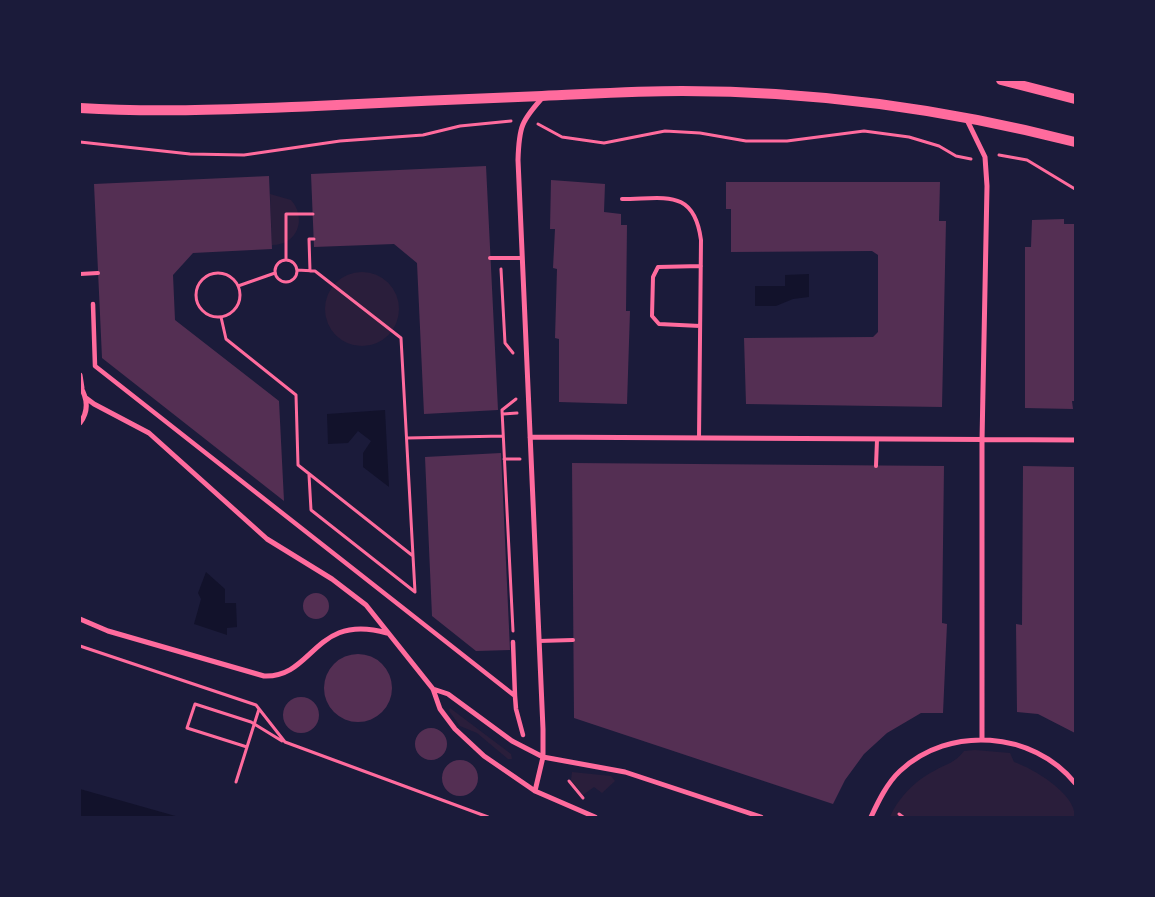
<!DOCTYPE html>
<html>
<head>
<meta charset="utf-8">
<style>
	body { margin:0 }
	#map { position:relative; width:1155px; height:897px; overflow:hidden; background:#1b1b3a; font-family:"PT Sans",sans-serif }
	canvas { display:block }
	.frame { position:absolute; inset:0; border:81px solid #1b1b3a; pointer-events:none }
</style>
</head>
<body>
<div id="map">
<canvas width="1155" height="897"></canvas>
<div class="frame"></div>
</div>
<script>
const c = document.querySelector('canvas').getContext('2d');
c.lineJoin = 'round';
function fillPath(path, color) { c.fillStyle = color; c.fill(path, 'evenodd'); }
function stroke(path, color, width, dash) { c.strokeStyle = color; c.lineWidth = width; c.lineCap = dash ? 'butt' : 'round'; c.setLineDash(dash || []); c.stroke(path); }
fillPath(new Path2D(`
	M270,194L291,200C307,218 298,245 272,245Z
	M325 309a37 37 0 1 1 74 0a37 37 0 1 1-74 0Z
	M450,708L511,754L512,759H508L477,733L460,726L449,711Z
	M975,750L1010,753L1014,762C1034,769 1075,793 1075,817H890C898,798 916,780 934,771C946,764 955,763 964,751Z
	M572,772L611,776L615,781L602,793L594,787L583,795L571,780Z`), '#2a1e3b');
fillPath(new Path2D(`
	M809,274V297L793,299L776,306H755V286H785V275Z
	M385,410L389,487L363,467V453L371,441L358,431L348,443L328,444L327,414Z
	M206,572L225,589V603H236L237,627L227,628V635L194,624L201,599L198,593Z
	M80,789L179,817H80Z`), '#12122b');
fillPath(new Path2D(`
	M486,166L498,410L424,414L417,263L394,244L314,247L311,174Z
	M269,176L272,249L193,253L173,275L175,320L279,401L284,501L102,358L94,184Z
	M551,180L605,184L604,212L621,214V225H627L626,311H630L627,404L559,402V339L555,338L557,269L553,268L555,229H550Z
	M726,182H940L939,221H946L942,407L746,404L744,338L873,337L878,332V255L872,251L731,252V209H726Z
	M1064,219V224H1075V401H1072L1073,409L1025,408V247H1031L1032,220Z
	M501,453L510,650L476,651L432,616L425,457Z
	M572,463L944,466L942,623L947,624L943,713H921L887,733L864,754L845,780L833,804L574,718Z
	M1023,466L1075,467V733L1038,714L1017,712L1016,624L1022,625Z
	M303 606a13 13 0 1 1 26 0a13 13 0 1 1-26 0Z
	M324 688a34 34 0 1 1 68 0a34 34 0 1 1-68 0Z
	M283 715a18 18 0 1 1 36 0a18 18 0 1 1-36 0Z
	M415 744a16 16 0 1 1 32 0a16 16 0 1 1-32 0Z
	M442 778a18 18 0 1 1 36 0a18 18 0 1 1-36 0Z`), '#542f53');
stroke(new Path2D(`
	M538,124L562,137L604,143L665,131L700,133L746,141H787L864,131L909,137L939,146L956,156L971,159
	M80,142L190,154L244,155L340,141L423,135L460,126L511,121
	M999,155L1027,160L1075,189
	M275 271a11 11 0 1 1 22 0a11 11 0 1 1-22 0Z
	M286,260V214H313
	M501,269L505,343L513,353
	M310,271L309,239H314
	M196 295a22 22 0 1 1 44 0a22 22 0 1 1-44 0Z
	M238,286L275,273
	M221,317L226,339L296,395L298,465L413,556L401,338L315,271L297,270
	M503,414L517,413
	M407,438L503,436
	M504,459H520
	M309,475L311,510L415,592L413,556
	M513,631L502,410L516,399
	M80,646L256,705L285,742L488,817
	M247,747L259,709
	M569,781L583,798
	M236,782L247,747L187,728L195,704L251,722L282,741
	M899,814L903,817`), '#ff6b9d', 3);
stroke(new Path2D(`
	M622,199C665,199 694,188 701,240L699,438
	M490,258H522
	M80,274L98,273
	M700,326L659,324L652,316L653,277L658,267L701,266
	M876,466L877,440
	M539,641L573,640`), '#ff6b9d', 4);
stroke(new Path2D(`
	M93,304L95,366L515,696L516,709L523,735
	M513,642L515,696`), '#ff6b9d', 4.5);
stroke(new Path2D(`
	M966,118L985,157L987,186L982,441V739
	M80,375L82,388
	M80,386C88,399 89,411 80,423
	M86,398L94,404L149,433L267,539L332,579L366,605L433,689L440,709L455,729L484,756L535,791L595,817
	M530,437L1075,440
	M80,619L108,631L264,676C314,678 314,612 387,633
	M433,689L448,694L512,741L543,757L625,772L761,817
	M535,791L543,757V729L518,160C519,127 521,121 544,96
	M871,817C878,802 887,783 900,771C949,725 1033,731 1075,783`), '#ff6b9d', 5);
stroke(new Path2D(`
	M1001,80L1075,99
	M80,108C159,113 237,109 316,106C391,102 467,99 542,96C589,94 635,91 682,91C815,91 946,109 1075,142`), '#ff6b9d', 10);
</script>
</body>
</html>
